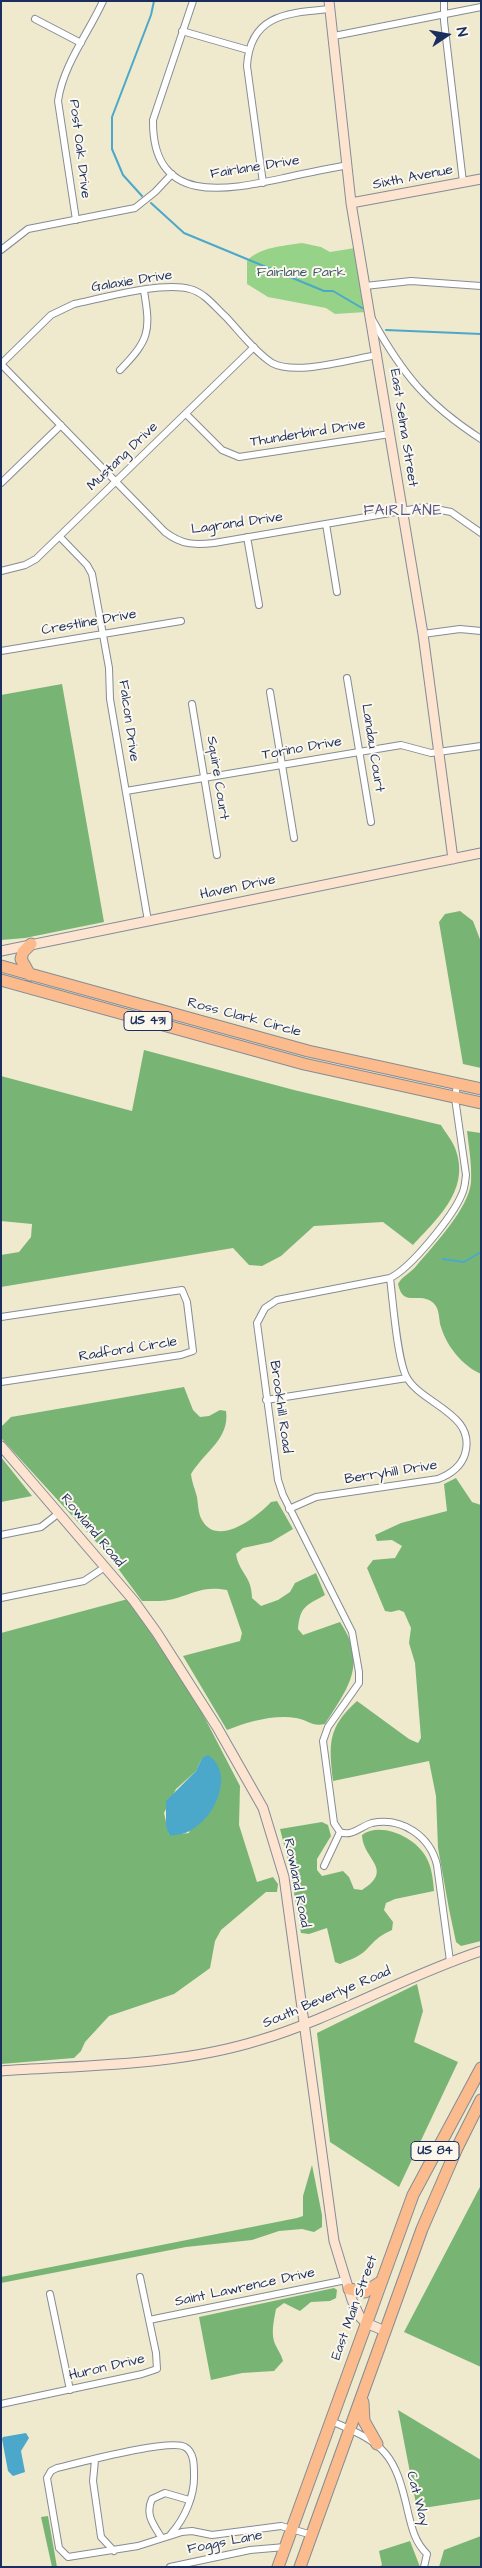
<!DOCTYPE html>
<html>
<head>
<meta charset="utf-8">
<style>
	body { margin:0 }
	#map { position:relative; width:482px; height:2568px; overflow:hidden; background:#efe9cd; font-family:"Architects Daughter",sans-serif }
	canvas { display:block }
	.frame { position:absolute; inset:0; border:2px solid #1b2f5e; pointer-events:none }
	.north { position:absolute; left:422px; top:10px; width:50px; height:50px; -webkit-text-stroke:4px #fbf7ec; paint-order:stroke; rotate:78deg; font-size:14px; font-weight:700; line-height:20px; text-align:center; color:#1b2f5e }
	.north::after { content:''; display:block; margin:auto; width:18px; height:22px; background:#1b2f5e; clip-path:polygon(50% 0,100% 100%,50% 72%,0 100%) }
</style>
</head>
<body>
<div id="map">
<canvas width="482" height="2568"></canvas>
<div class="frame"></div>
<div class="north">N</div>
</div>
<script>
const c = document.querySelector('canvas').getContext('2d');
c.lineJoin = 'round';
function fillPath(path, color) { c.fillStyle = color; c.fill(path, 'evenodd'); }
function stroke(path, color, width, dash) { c.strokeStyle = color; c.lineWidth = width; c.lineCap = dash ? 'butt' : 'round'; c.setLineDash(dash || []); c.stroke(path); }
function write(font, color, halo, rows, align = 'center') {
  c.font = font + ' "Architects Daughter",sans-serif'; c.lineWidth = 4; c.setLineDash([]); c.textBaseline = 'middle'; c.strokeStyle = halo; c.fillStyle = color; for (const [text, x, y, turn = 0] of rows) {
    c.save(); c.translate(x, y); c.rotate((+turn || 0) * Math.PI / 180); c.textAlign = isNaN(turn) ? turn : align; if (halo) c.strokeText(text, 0, 0); c.fillText(text, 0, 0); c.restore();
  }
}
fillPath(new Path2D(`
	M302,243L321,247L330,252L355,248L366,312L335,314L326,308L268,297L247,284V261C259,247 284,246 302,243Z`), '#96d388');
fillPath(new Path2D(`
	M62,684L104,922L25,938L1,940V695Z
	M460,911L473,921L481,942V1068L463,1064L439,922L445,914Z
	M144,1050L294,1090L441,1125C445,1132 452,1140 455,1148C471,1189 438,1218 413,1245L383,1222L314,1226L281,1256L262,1266L249,1265L233,1248L1,1287V1255L19,1252L31,1237L32,1224L1,1221V1076L132,1111Z
	M467,1131L481,1133V1374C463,1366 447,1347 441,1327C438,1318 441,1306 429,1300C415,1294 403,1306 398,1284C403,1275 411,1273 417,1265C434,1245 469,1208 471,1182C472,1165 469,1148 467,1131Z
	M184,1387L193,1410L200,1417L209,1416L220,1410L226,1411C230,1439 204,1452 191,1474C192,1483 195,1489 197,1497C198,1503 198,1510 200,1516C214,1551 257,1517 271,1502L277,1501L293,1529L271,1542L243,1548L236,1554C239,1573 252,1576 252,1598L261,1606L278,1600L290,1592L295,1583L316,1573L325,1595C305,1606 300,1607 298,1629L303,1635L340,1622C368,1664 348,1688 325,1724C312,1727 308,1720 296,1718C275,1714 246,1722 227,1730L183,1656L240,1641L242,1633L227,1590C205,1586 196,1592 177,1598C166,1602 154,1601 142,1601L108,1555L1,1438V1427L11,1417Z
	M1,1457L32,1496L1,1502Z
	M456,1478L472,1502L481,1505V1941L461,1946L456,1942L449,1909L438,1848L436,1796L429,1761L333,1781C329,1744 327,1728 357,1701L409,1739L418,1743L421,1738L415,1663L409,1643L411,1628L404,1612L399,1610L391,1612L385,1611L367,1568L373,1560L395,1558L402,1546L392,1540L377,1541L375,1535L401,1523L447,1511L444,1484Z
	M128,1599L196,1701L240,1786L239,1825L257,1882L273,1877L278,1884L277,1892H266L221,1930L215,1941L210,1968L206,1971L174,1994L109,2016L85,2042L81,2051L74,2058L1,2064V1633ZM202,1758L189,1833L169,1835L164,1813L176,1789L196,1771Z
	M322,1822L328,1825L331,1836L317,1859V1870L322,1876L343,1871L349,1877L354,1889L362,1890C395,1869 363,1860 362,1835C381,1821 416,1838 426,1857C432,1867 433,1880 434,1891L395,1899L386,1903L384,1910L393,1922L392,1930C377,1937 376,1940 366,1950C359,1957 349,1960 340,1964L335,1962L327,1928L309,1934L301,1933L289,1864L280,1829Z
	M417,1984L423,2011L414,2042L458,2062L399,2187L330,2142L317,2033Z
	M312,2165L322,2215V2227L314,2232L302,2229L279,2231L252,2240L186,2247L1,2283V2277L297,2218L303,2216V2196Z
	M481,2185V2367L404,2332Z
	M334,2288L337,2290L336,2298L330,2301L311,2302L300,2311L284,2303L276,2309C274,2320 270,2335 276,2346C279,2352 281,2354 283,2361L274,2371L242,2373L211,2380L199,2317Z
	M398,2410L481,2460V2499L417,2509Z
	M48,2516L57,2567H52L41,2517Z
	M481,2536V2567H439L444,2550Z
	M410,2541L420,2567H379L382,2565L379,2551Z`), '#78b574');
fillPath(new Path2D(`
	M208,1755C241,1776 206,1840 169,1835L166,1826V1801L196,1771L202,1758Z
	M26,2433L29,2438L21,2451L25,2472L13,2476L8,2471L2,2439L3,2437Z`), '#4ca8cb');
stroke(new Path2D(`
	M142,196L123,175L112,149V117L151,15L154,1
	M151,203L184,233L324,291H333L362,308
	M386,330L481,334
	M443,1259L464,1262L481,1252`), '#4ca8cb', 2);
const street = new Path2D(`
	M193,1L153,120C152,207 228,190 284,178C306,173 327,169 348,165
	M444,1V21L463,182
	M35,19L81,43
	M182,31L248,50
	M334,36L481,7
	M263,183L247,66C250,14 288,13 330,9
	M76,220L58,101C63,65 88,34 103,1
	M1,250L28,229L135,208L155,192L172,174
	M365,286L411,281L481,286
	M372,319C403,375 427,404 481,439
	M1,364L165,532C182,545 194,545 214,543L425,507L451,512L481,533
	M1,364L51,315L74,304C103,298 163,281 190,289C205,293 215,307 226,317C240,332 255,352 272,363C296,376 351,359 378,355
	M120,370C149,340 151,332 144,291
	M186,414L222,450L239,457L390,434
	M1,483L61,425
	M326,524L337,592
	M60,537L87,565L92,574L109,668L110,699L148,921
	M247,537L259,605
	M1,571L25,565L36,559L254,347
	M423,634L460,629L481,631
	M1,651L181,621
	M347,678L371,822
	M270,692L294,838
	M192,704L217,855
	M126,791L401,745L431,753L481,746
	M1,1317L182,1290L187,1302L193,1351L181,1355L1,1382
	M266,1400L407,1378
	M289,1509L316,1497L438,1479C451,1474 461,1467 465,1454C477,1413 420,1404 406,1376C397,1357 393,1302 390,1278
	M1,1535L41,1527L59,1513
	M1,1598L84,1581L105,1567
	M340,1832L334,1823L323,1741L328,1727L359,1683V1672L352,1632L283,1495L278,1480L257,1323L265,1308L277,1300L390,1278C411,1268 453,1216 462,1194C465,1188 465,1182 466,1175L455,1098L457,1085
	M340,1832C352,1837 361,1826 372,1823C402,1817 430,1836 437,1865L450,1961
	M324,1866L340,1832
	M50,2294L70,2390
	M149,2320L346,2280
	M1,2404L142,2374L157,2369L156,2353L140,2277
	M331,2421C386,2444 395,2454 408,2512C412,2529 415,2542 427,2554L424,2567
	M95,2460L93,2481L101,2537L114,2551
	M171,2534C185,2518 195,2495 194,2474C194,2465 194,2452 185,2447C171,2438 78,2463 57,2468L51,2471L47,2478L59,2548L68,2557L138,2546L182,2532L192,2531L212,2535L281,2526L312,2535
	M161,2537C153,2524 145,2514 152,2499L165,2493L189,2500
	M170,2567L250,2550L285,2547`);
const secondary = new Path2D(`
	M329,1L351,203L423,634L453,859
	M351,203L481,179
	M1,951L481,853
	M1,1446L134,1601L157,1633L217,1727L263,1808L284,1877L334,2241L352,2300L360,2317L366,2323L385,2331
	M1,2071C87,2065 177,2066 260,2040C336,2017 405,1976 481,1951`);
const highway = new Path2D(`
	M1,966L308,1051L481,1089
	M30,975L21,959L23,952L31,944
	M1,980L304,1064L481,1103
	M349,2289L365,2292L379,2283
	M363,2402L364,2421L377,2444
	M278,2567L413,2195L481,2068
	M300,2567L422,2229L457,2148L481,2100`);
stroke(street, '#858c96', 8);
stroke(secondary, '#858c96', 11);
stroke(highway, '#858c96', 13);
stroke(street, '#fff', 6);
stroke(secondary, '#fde4d1', 9);
stroke(highway, '#fbbb8c', 11);
for (const [x, y, w] of [
	[148,1021,48],
	[435,2151,48]
]) { const box = new Path2D(); box.roundRect(x - w / 2, y - 9.5, w, 19, 4); c.fillStyle = '#fbf7ec'; c.fill(box); stroke(box, '#1b2f5e', 1); }
write('bold 12px', '#1b2f5e', null, [
	["US 431",148,1021],
	["US 84",435,2151]
]);
write('14px', '#1b2f5e', '#fbf7ec', [
	["Post Oak Drive",79,149,83],
	["Fairlane Drive",255,168,-9],
	["Sixth Avenue",413,178,-11],
	["Galaxie Drive",132,282,-9],
	["East Selma Street",403,428,81],
	["Thunderbird Drive",308,434,-9],
	["Mustang Drive",123,457,-44],
	["Lagrand Drive",237,524,-8],
	["Crestline Drive",89,623,-10],
	["Falcon Drive",128,721,82],
	["Landau Court",372,748,81],
	["Torino Drive",302,749,-10],
	["Squire Court",217,778,81],
	["Haven Drive",238,888,-12],
	["Ross Clark Circle",244,1018,15],
	["Radford Circle",128,1350,-9],
	["Brookhill Road",280,1407,82],
	["Berryhill Drive",391,1473,-9],
	["Rowland Road",92,1531,50],
	["Rowland Road",296,1883,79],
	["South Beverlye Road",327,1998,-23],
	["Saint Lawrence Drive",245,2288,-12],
	["East Main Street",355,2308,-70],
	["Huron Drive",107,2368,-13],
	["Cat Way",417,2499,75],
	["Foggs Lane",225,2543,-11]
]);
write('14px', '#3a5868', '#fbf7ec', [
	["Fairlane Park",301,273]
]);
c.letterSpacing = '1px';
write('15px', '#565686', '#fbf7ec', [
	["FAIRLANE",403,512]
]);
c.letterSpacing = '0px';
</script>
</body>
</html>
